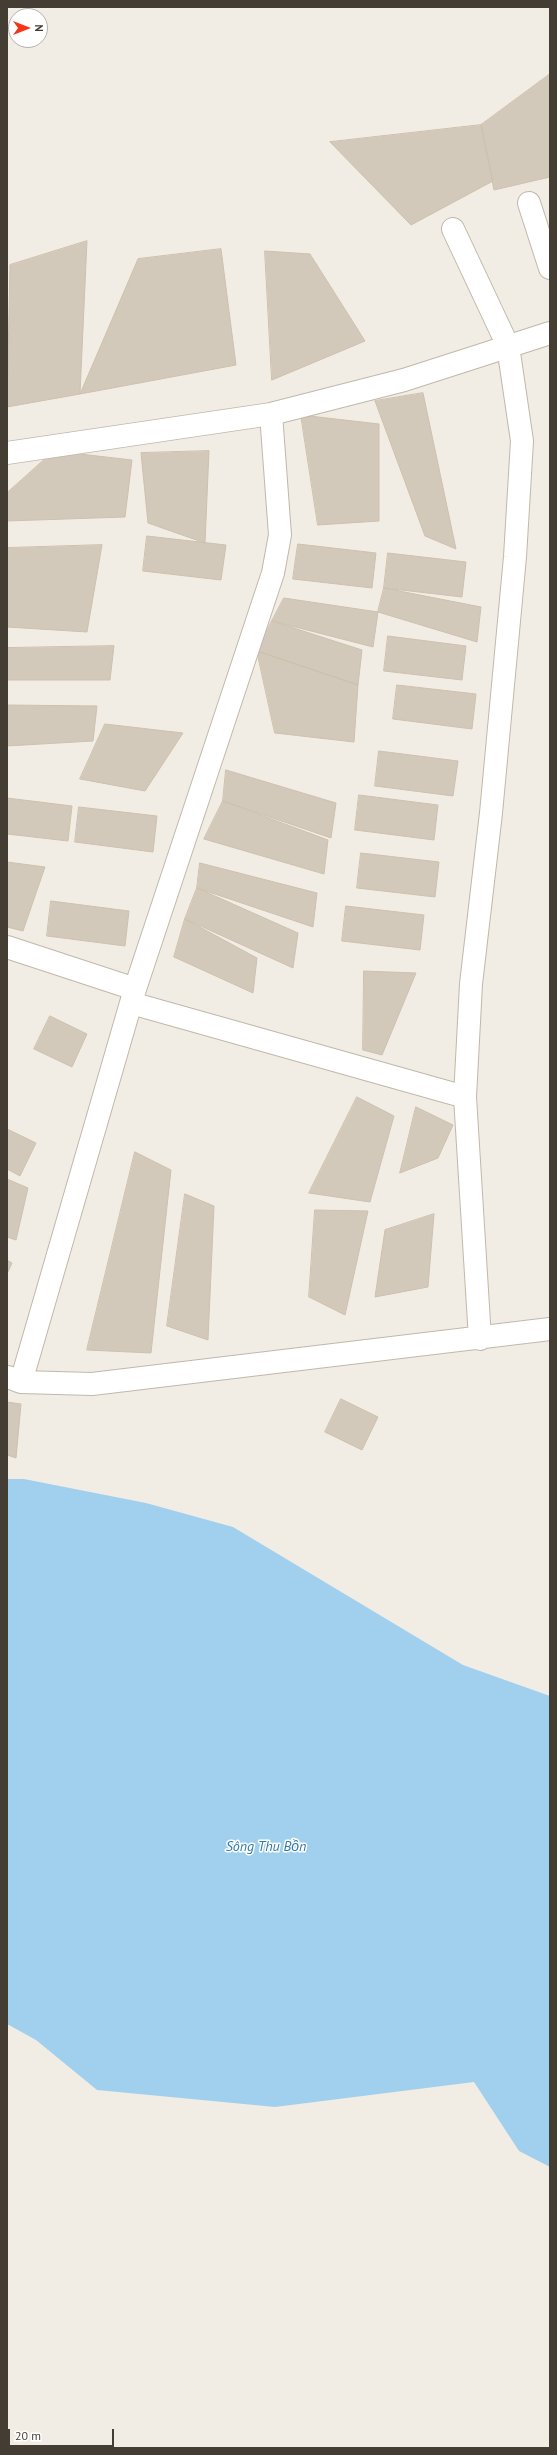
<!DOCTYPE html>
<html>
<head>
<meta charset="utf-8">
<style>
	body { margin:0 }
	#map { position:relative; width:557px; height:2455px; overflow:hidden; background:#f2ede4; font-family:"PT Sans",sans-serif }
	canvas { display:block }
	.frame { position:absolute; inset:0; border:8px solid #443d34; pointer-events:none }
	.north { position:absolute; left:8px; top:8px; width:40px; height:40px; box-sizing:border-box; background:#fff; border:1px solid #b4b1ae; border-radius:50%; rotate:90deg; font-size:11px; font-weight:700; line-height:16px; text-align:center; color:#443d34 }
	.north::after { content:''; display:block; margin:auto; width:14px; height:18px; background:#f53418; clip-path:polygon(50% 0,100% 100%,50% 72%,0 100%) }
	.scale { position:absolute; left:8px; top:2429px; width:106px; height:18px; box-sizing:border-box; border:2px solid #443d34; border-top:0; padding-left:5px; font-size:12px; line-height:14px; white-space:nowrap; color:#443d34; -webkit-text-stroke:3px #fff; paint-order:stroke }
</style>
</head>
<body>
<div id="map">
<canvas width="557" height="2455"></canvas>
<div class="frame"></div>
<div class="north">N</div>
<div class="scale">20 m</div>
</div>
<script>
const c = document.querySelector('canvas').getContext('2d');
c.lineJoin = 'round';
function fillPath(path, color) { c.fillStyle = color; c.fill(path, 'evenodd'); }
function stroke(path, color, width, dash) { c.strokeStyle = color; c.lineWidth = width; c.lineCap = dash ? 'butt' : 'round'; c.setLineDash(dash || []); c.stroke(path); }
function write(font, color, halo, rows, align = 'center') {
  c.font = font + ' "PT Sans",sans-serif'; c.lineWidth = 3; c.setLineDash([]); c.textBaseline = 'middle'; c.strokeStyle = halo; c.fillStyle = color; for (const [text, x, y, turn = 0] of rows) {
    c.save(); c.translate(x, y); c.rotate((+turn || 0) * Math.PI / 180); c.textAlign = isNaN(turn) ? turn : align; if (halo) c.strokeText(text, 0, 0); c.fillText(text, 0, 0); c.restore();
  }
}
fillPath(new Path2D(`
	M7,1479H24L146,1503L233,1527L463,1665L550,1696V2167L519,2151L474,2082L275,2107L97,2090L36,2040L7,2024Z`), '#a1d0ee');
const building = new Path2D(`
	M550,74V177L494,190L481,125Z
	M481,125L493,181L411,225L330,142Z
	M87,241L80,394L7,407L10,265Z
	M221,249L236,365L80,394L138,259Z
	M265,251L310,254L365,341L272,380Z
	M423,393L456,549L425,536L375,401Z
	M301,415L379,424V521L318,525Z
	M54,451L132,460L125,517L7,521V493Z
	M209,451L205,543L148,523L141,453Z
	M147,536L226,545L221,580L143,571Z
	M298,544L376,553L372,588L293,579Z
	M102,545L87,632L7,627V548Z
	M388,553L466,562L462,597L384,588Z
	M384,588L481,607L477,642L378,612Z
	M284,598L378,612L373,647L272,621Z
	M272,621L362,650L358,685L257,651Z
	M388,636L466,646L462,680L384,671Z
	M114,646L110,680H7V648Z
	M257,651L358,685L354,742L275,733Z
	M397,685L476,694L472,729L393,719Z
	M7,705L97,706L93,741L7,746Z
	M105,724L183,733L145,791L80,779Z
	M379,751L458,761L453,796L375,786Z
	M226,770L336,803L331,838L223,801Z
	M359,795L438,805L434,840L355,830Z
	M7,798L72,806L68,841L7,834Z
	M223,801L328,840L324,874L204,839Z
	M79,807L157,816L153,852L75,842Z
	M361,853L439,862L435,897L357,888Z
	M7,862L45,867L23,931L7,927Z
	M200,863L317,893L313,927L197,888Z
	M197,888L298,933L293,968L185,919Z
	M51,901L129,911L125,946L47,936Z
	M346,906L424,915L420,950L342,941Z
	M185,919L257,958L253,993L174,957Z
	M364,971L416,973L382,1055L363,1050Z
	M50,1016L87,1034L72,1067L34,1049Z
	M357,1097L394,1116L370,1202L309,1193Z
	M416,1107L453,1125L438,1158L400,1173Z
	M7,1129L36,1143L20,1176L7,1169Z
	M135,1152L171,1170L151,1353L87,1350Z
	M7,1179L28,1188L16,1240L7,1237Z
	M185,1194L214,1206L208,1340L167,1326Z
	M315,1210L368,1211L345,1315L309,1297Z
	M434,1214L428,1287L375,1297L385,1230Z
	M7,1260L12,1263L7,1274Z
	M341,1399L378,1417L362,1450L325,1432Z
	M7,1402L21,1404L16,1458L7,1455Z`);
fillPath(building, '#d3c9ba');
stroke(building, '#cec0ad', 1);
const minor = new Path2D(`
	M529,203L550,268
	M453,229L508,346L522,441L515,557L491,813L471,984L465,1097L480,1339
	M7,453L271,414L404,380L550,333
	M7,947L135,989
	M131,1003L465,1097
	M8,1377L21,1382L92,1384L550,1329
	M21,1382L135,989L273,573L280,535L271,414`);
stroke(minor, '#c0b8aa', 24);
stroke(minor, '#fff', 22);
write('italic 14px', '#307bad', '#fff', [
	["Sông Thu Bồn",266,1847]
]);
</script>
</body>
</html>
